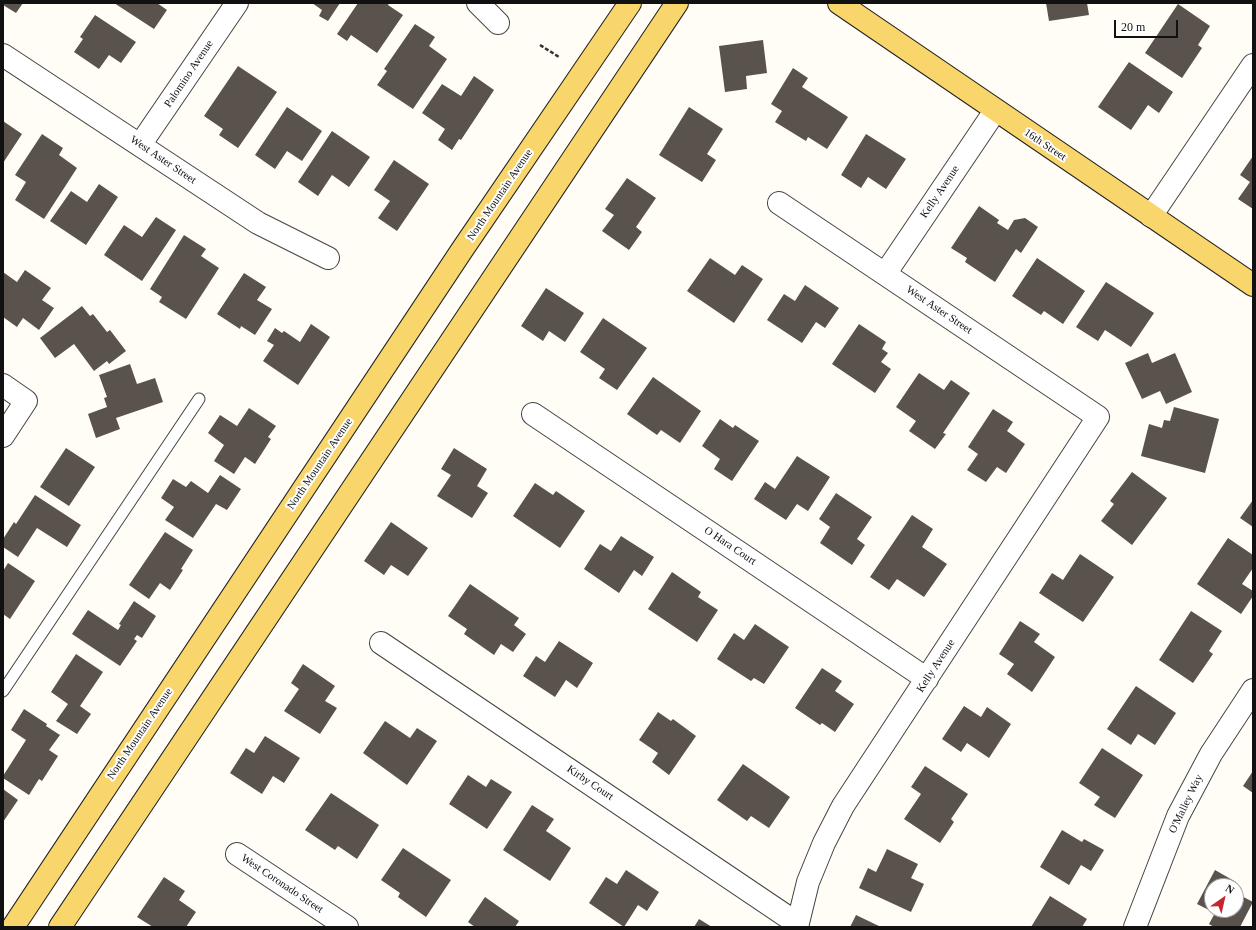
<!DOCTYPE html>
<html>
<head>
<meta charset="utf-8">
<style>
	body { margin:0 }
	#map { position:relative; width:1256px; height:930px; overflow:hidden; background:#fffdf5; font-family:Georgia,serif }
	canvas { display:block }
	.frame { position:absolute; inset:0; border:4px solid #111; pointer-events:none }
	.north { position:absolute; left:1204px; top:878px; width:40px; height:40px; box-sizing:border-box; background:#fff; border:1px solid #a0a0a0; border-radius:50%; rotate:34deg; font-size:11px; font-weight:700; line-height:16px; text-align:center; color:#111 }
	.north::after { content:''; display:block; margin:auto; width:14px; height:18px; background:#c4262e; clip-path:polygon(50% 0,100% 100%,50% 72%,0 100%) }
	.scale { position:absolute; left:1114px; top:20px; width:64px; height:18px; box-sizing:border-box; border:2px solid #111; border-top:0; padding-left:5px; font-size:12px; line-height:14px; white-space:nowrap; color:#111; -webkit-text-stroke:3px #fff; paint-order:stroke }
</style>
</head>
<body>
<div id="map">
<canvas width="1256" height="930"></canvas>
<div class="frame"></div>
<div class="north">N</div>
<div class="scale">20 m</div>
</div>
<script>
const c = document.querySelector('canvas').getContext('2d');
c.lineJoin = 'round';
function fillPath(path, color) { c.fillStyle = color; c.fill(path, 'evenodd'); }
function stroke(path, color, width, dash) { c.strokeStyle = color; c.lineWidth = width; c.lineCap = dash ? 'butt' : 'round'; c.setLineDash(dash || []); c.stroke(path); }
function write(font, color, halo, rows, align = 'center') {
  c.font = font + ' Georgia,serif'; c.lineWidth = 4; c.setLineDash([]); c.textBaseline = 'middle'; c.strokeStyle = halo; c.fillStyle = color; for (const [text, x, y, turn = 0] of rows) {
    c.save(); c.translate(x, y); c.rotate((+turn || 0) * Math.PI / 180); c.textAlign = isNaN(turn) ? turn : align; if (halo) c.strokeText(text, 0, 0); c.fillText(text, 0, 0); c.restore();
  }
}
fillPath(new Path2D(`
	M3,3H23L16,13L3,5Z
	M114,3H157L167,10L154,29Z
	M312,3H340L328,21L319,16L322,10Z
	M358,3H389L388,5L403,15L377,53L351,35L347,41L337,34Z
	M1046,3H1087L1089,15L1049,21Z
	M1178,4L1210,26L1198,45L1202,48L1182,78L1145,53Z
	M95,15L136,42L121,63L109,55L99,69L74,52L83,39L80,37Z
	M415,24L435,37L429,46L447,59L413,109L377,85L387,71L384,69Z
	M763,40L767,73L746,76L747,89L725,92L719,46Z
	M1129,62L1173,92L1159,113L1148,105L1131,130L1098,107Z
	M238,66L277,92L238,148L219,135L223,129L204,116Z
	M793,68L808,78L802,87L848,117L827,149L808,137L806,141L775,122L782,111L771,104Z
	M474,76L494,90L461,140L459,139L452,150L438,140L445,129L422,113L442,84L461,96Z
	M287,107L322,131L302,161L287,151L275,169L255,155Z
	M689,107L723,129L707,154L716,160L702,182L659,155Z
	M3,121L22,134L3,163Z
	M332,131L370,157L349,187L332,175L318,196L298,182Z
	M42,134L63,148L59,155L77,168L44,219L15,200L26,182L15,175Z
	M866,134L906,159L886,189L868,177L861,188L841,175Z
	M1253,156V209L1238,199L1250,182L1240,175Z
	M394,160L429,184L397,231L378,218L390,201L374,190Z
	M627,178L656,198L636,227L642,232L629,250L602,231L614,215L605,209Z
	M99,184L118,197L86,245L50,221L71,191L87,202Z
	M979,206L999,220L997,223L1008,230L1014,220L1025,218L1038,227L1021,253L1016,249L995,282L965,262L967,258L951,248Z
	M156,217L176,230L142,281L104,255L124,225L142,237Z
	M184,235L206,249L201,256L219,268L186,319L159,302L162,297L150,289Z
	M710,258L735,275L742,265L763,279L734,323L687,291Z
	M1037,258L1085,291L1063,324L1044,311L1041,315L1012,296Z
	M25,270L51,288L42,300L54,308L39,330L23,318L17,327L3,317V272L17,282Z
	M244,273L266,287L257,300L272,309L255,335L241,326L240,329L217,314Z
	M1106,282L1154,313L1131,347L1105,330L1098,341L1076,327Z
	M805,285L839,308L825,328L816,322L802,343L767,320L784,294L795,301Z
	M546,288L584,313L565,342L549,331L543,341L521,326Z
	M82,306L90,316L93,314L107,332L110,330L126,351L109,364L107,361L94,371L74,344L55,358L40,338Z
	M603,318L647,348L617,390L599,378L605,369L580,352Z
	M311,324L330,337L298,385L263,361L274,345L267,341L275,328L282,333L284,331L300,342Z
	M859,324L886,342L882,349L888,353L881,362L891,369L875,393L832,364Z
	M1148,353L1152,363L1175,353L1192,392L1166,404L1160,391L1142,399L1125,363Z
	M130,364L137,384L155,378L163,402L116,418L120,429L96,438L88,414L107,407L104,398L107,397L99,375Z
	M919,373L944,390L951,380L970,393L943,433L946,434L935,449L909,431L916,421L896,407Z
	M653,377L701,411L680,443L661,430L657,435L627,414Z
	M1174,407L1219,419L1205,473L1141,456L1149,424L1162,428L1164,420L1170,421Z
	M249,408L276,426L268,437L271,439L255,464L245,457L234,474L214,461L224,445L208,433L220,415L237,426Z
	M993,409L1013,422L1007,431L1025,444L1006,473L997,467L986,482L967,470L978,454L968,447Z
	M720,419L733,428L735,425L759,441L732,481L714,469L720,459L702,446Z
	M66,448L95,467L69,506L40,487Z
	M454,448L487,469L477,486L488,493L472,518L437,496L451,475L441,469Z
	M797,456L830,477L808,511L797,504L786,520L754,499L765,482L775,489Z
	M1132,472L1167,498L1132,545L1101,521L1114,504L1110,501Z
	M220,475L241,489L227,510L216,504L193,538L165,520L174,507L161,498L173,479L186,487L191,481L208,493Z
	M535,483L553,495L556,491L585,511L560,548L513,516Z
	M836,493L872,517L857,539L865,545L852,565L820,543L830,527L819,519Z
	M35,495L81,525L67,547L37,528L18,557L3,547V539L14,522L16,524Z
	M1253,500V527L1240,518Z
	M912,515L933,529L922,547L947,564L924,597L897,579L889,590L870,577Z
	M391,522L428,548L408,576L391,565L384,575L364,561Z
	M165,532L193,550L181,569L183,570L170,590L160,583L149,599L129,585Z
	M621,536L654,557L642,576L634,570L619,593L584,569L600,544L611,551Z
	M1228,538L1253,555V568L1242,584L1253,591V596L1241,614L1197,584Z
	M1080,554L1114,577L1083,622L1039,593L1052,573L1063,580Z
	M8,563L35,581L10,619L3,614V571Z
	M672,572L701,592L698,597L718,610L697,642L648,609Z
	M470,584L519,618L514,625L526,634L513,652L501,644L494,655L464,634L467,629L448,616Z
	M134,601L156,616L142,638L137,635L134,639L137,641L120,666L72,634L88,610L118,630L121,625L119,624Z
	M1191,611L1222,631L1209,651L1213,654L1193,683L1159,660Z
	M1020,621L1040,634L1034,642L1055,657L1032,692L1007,674L1014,664L999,654Z
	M755,624L789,647L764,684L754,678L751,681L717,659L734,633L744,640Z
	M559,641L593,663L577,688L566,680L555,697L523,676L536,656L545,662Z
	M76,654L103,672L80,706L91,714L77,734L56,721L68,704L51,692Z
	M303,664L335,686L325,701L337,708L320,734L284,711L299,689L291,683Z
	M822,668L842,681L835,691L854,704L835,732L822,723L820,725L795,708Z
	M1136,686L1176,713L1155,745L1138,734L1131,745L1107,729Z
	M964,706L981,717L987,707L1011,724L989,758L967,743L961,752L942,739Z
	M24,709L47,724L46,726L60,735L49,750L58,756L42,781L39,779L29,795L3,778V776L26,740L11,730Z
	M658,712L671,721L673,719L696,736L669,775L652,762L658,753L639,740Z
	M385,721L410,738L417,728L437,741L407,785L363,753Z
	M265,736L300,758L284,783L273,776L262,794L230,773L246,748L254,753Z
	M1102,748L1143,775L1115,818L1094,805L1100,797L1079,783Z
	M743,764L790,797L769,828L751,816L747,821L717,800Z
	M925,766L968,794L951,819L954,822L940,843L904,819L921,794L911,787Z
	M1253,771V793L1243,786Z
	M468,775L486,787L491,779L512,792L487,829L449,804Z
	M3,789L18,800L3,822Z
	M331,793L379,825L357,859L338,846L335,850L305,830Z
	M532,805L554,819L546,831L571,848L550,881L503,850Z
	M1062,830L1082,842L1084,839L1104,850L1091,871L1081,865L1069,885L1040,867Z
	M403,848L451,880L426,917L398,897L400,893L381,880Z
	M887,849L918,864L911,878L924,884L911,912L859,888L868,868L876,872Z
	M626,870L659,892L647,911L638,905L624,927L589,903L606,877L617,884Z
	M1215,870L1236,882L1234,886H1212V910H1236V893L1253,902L1240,927H1214L1209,924L1215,913L1197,904Z
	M164,877L185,891L179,900L196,912L186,927H153L137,917Z
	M1050,896L1087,919L1082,927H1031Z
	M485,897L519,921L515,927H475L468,922Z
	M856,915L881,927H850Z
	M699,919L712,927H694Z`), '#5a524d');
const lane = new Path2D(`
	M3,691L199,399`);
const street = new Path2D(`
	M478,3L498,23
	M3,55L258,223L328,258
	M140,145L237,3
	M779,203L1098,417L843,806L824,843L808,882L797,927
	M1151,216L1253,65
	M885,274L995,111
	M3,385L26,401L3,436
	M533,414L927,679
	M381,643L798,924
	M237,854L347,927
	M1135,927L1178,816L1211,754L1253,690`);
const primary = new Path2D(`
	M839,3L1253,285
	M13,927L462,250L630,3
	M60,927L677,3`);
stroke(lane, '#444', 13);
stroke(street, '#444', 24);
stroke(primary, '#222', 24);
stroke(new Path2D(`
	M540,45L559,57`), '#333', 2.5, [4, 2]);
stroke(lane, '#fff', 11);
stroke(street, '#fff', 22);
stroke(primary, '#f9d66b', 22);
write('11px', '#111', '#fff', [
	["Palomino Avenue",189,74,-56],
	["16th Street",1045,145,34],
	["West Aster Street",163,160,34],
	["Kelly Avenue",940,192,-56],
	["North Mountain Avenue",500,195,-56],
	["West Aster Street",939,310,34],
	["North Mountain Avenue",320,464,-56],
	["O Hara Court",730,546,34],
	["Kelly Avenue",936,666,-57],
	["North Mountain Avenue",140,734,-56],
	["Kirby Court",590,783,34],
	["O'Malley Way",1186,804,-64],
	["West Coronado Street",282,884,34]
]);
</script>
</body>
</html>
